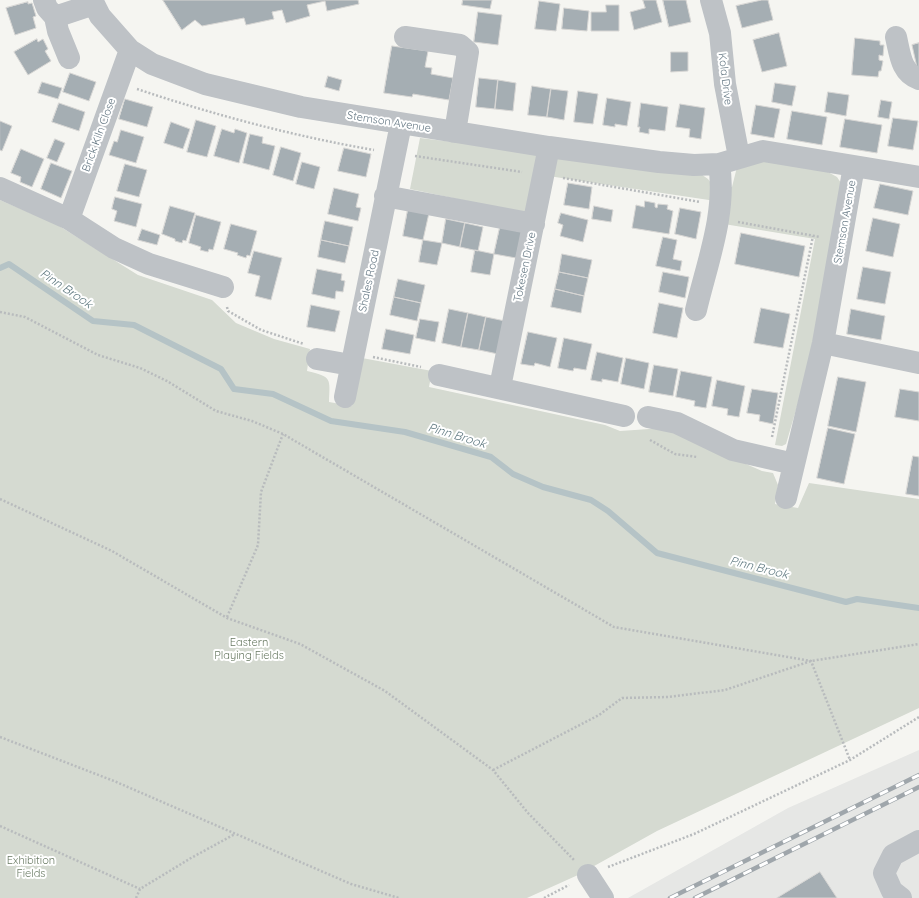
<!DOCTYPE html>
<html>
<head>
<meta charset="utf-8">
<style>
	body { margin:0 }
	canvas { display:block; background:#f5f5f1 }
</style>
</head>
<body>
<canvas width="919" height="898"></canvas>
<script>
const c = document.querySelector('canvas').getContext('2d');
c.lineJoin = 'round';
function fillPath(path, color) { c.fillStyle = color; c.fill(path, 'evenodd'); }
function stroke(path, color, width, dash) { c.strokeStyle = color; c.lineWidth = width; c.lineCap = dash ? 'butt' : 'round'; c.setLineDash(dash || []); c.stroke(path); }
function write(font, color, halo, rows, align = 'center') {
  c.font = font + ' Quicksand,sans-serif'; c.lineWidth = 4; c.setLineDash([]); c.textBaseline = 'middle'; c.strokeStyle = halo; c.fillStyle = color; for (const [text, x, y, turn = 0] of rows) {
    c.save(); c.translate(x, y); c.rotate((+turn || 0) * Math.PI / 180); c.textAlign = isNaN(turn) ? turn : align; if (halo) c.strokeText(text, 0, 0); c.fillText(text, 0, 0); c.restore();
  }
}
fillPath(new Path2D(`
	M919,750V898H628L788,808Z`), '#e6e7e5');
fillPath(new Path2D(`
	M420,138L698,172L708,179L714,187H732L737,167L755,160L828,172L837,177L843,186L808,369L786,444L782,446L775,445L815,239L724,224L729,203L535,174L529,214L410,189Z
	M0,200L56,224L138,275L212,300L236,323L274,339L310,349L307,371C332,377 330,378 329,402L352,406L362,358L432,371L429,387L605,425L620,431L664,428L762,471L773,473L778,485L775,504L798,508L809,483L919,499V708L657,831L578,875L527,898H0Z`), '#d5dad1');
stroke(new Path2D(`
	M0,268L9,264L93,321L134,325L221,369L234,389L273,394L331,421L405,432L491,457L513,474L543,487L591,500L608,511L657,553L846,602L857,599L919,608`), '#b5c3c6', 6);
const building = new Path2D(`
	M163,0H358L359,4L327,11L325,1L307,5L310,16L286,23L282,10L272,12L274,19L246,25L244,18L202,26L195,20L182,30Z
	M463,0H492L490,9L462,5Z
	M643,0H656L662,22L634,30L630,12L645,8Z
	M663,0H686L691,22L669,27Z
	M762,0H768L773,20L742,28L736,6Z
	M539,1L560,4L556,31L535,29Z
	M28,2V4L32,3L36,16L33,17L36,28L15,35L6,8Z
	M606,5H619V31H591V12H606Z
	M564,8L589,11L587,31L562,29Z
	M478,12L502,15L498,45L474,42Z
	M779,33L787,66L762,72L753,40Z
	M855,38L880,41V45H884L883,56L879,55V60L883,61L881,71H879L878,77L852,75Z
	M37,39L38,42L43,39L48,49L45,51L51,61L28,75L14,52Z
	M919,43V72H918L912,45Z
	M392,46L428,51L425,67L432,68L431,74L453,78L449,100L413,94L412,97L384,93Z
	M671,52H688V71L671,72Z
	M70,73L96,82L89,101L63,92Z
	M328,76L342,80L339,91L325,87Z
	M479,78L498,80L495,109L476,107Z
	M498,80L516,83L513,111L495,109Z
	M42,82L62,88L58,99L38,93Z
	M775,83L796,86L792,106L772,102Z
	M532,86L551,89L547,117L528,115Z
	M551,89L568,91L564,120L547,117Z
	M578,91L598,94L593,124L574,122Z
	M828,92L849,95L846,116L825,112Z
	M607,98L631,102L627,126L615,124V127L603,125Z
	M125,99L153,107L147,127L119,119Z
	M881,100L892,102L889,119L878,117Z
	M59,103L85,112L79,131L52,122Z
	M641,103L668,107L665,131L649,129V134L639,132L640,127H638Z
	M680,104L705,108L701,139L689,137L690,129L676,127Z
	M756,105L780,109L774,138L751,134Z
	M792,111L827,117L822,145L787,139Z
	M893,118L918,121L913,150L888,146Z
	M845,119L882,125L877,153L840,147Z
	M196,120L216,126L207,157L187,152Z
	M0,121L12,126L2,151L0,150Z
	M171,122L190,129L183,149L164,143Z
	M222,129L234,133L235,129L247,133L239,163L214,156Z
	M121,130L144,137L136,163L109,155L114,141L117,142Z
	M250,134L263,137L262,143L275,146L269,170L243,163Z
	M55,139L65,143L57,162L47,158Z
	M281,147L301,153L293,181L273,175Z
	M344,148L371,154L366,177L338,171Z
	M21,149L44,159L32,187L20,182L21,177L11,173Z
	M302,162L320,167L314,189L296,184Z
	M51,163L72,171L61,198L41,189Z
	M125,164L147,170L139,197L117,191Z
	M568,183L592,187L589,209L564,205Z
	M880,184L913,191L908,215L874,208Z
	M334,188L359,194L356,207L361,208L358,221L328,214Z
	M115,197L142,204L136,227L114,221L117,211L112,209Z
	M645,201L655,203V207L657,208L658,204L668,205L667,209L673,211L669,234L632,228L636,205L644,207Z
	M170,206L195,213L186,241L183,240L182,243L175,241V239L162,234Z
	M594,206L613,210L611,222L592,219Z
	M680,208L701,212L696,239L675,234Z
	M408,209L429,213L423,240L403,236Z
	M561,213L588,220L583,242L560,236L563,225L558,223Z
	M196,215L221,222L213,250L209,249L208,252L200,250L201,247L189,243Z
	M873,218L900,224L893,257L866,251Z
	M446,219L465,223L460,247L442,243Z
	M325,221L353,227L349,246L321,240Z
	M465,223L483,227L478,251L460,247Z
	M231,224L257,231L250,256L247,255L246,258L237,255L238,253L224,249Z
	M500,227L522,232L516,258L494,254Z
	M142,229L160,235L157,245L138,240Z
	M741,233L805,246L799,277L735,264Z
	M663,237L677,240L673,259L682,261L680,271L656,266Z
	M321,240L349,246L345,263L318,257Z
	M423,240L442,243L437,265L419,262Z
	M475,250L494,254L490,275L471,272Z
	M254,251L282,258L271,300L255,296L260,276L248,273Z
	M562,254L592,260L588,278L559,272Z
	M863,267L891,272L885,304L857,299Z
	M317,269L342,274L341,280L345,281L343,292L336,291L335,299L312,294Z
	M559,272L588,278L584,296L555,289Z
	M663,272L689,277L685,298L659,292Z
	M398,279L425,285L421,303L394,297Z
	M555,289L584,296L581,313L551,307Z
	M394,297L421,303L417,321L390,315Z
	M659,303L683,308L677,338L653,333Z
	M311,305L340,311L335,332L307,327Z
	M761,308L790,314L783,348L754,343Z
	M449,309L468,313L461,347L442,343Z
	M851,309L885,316L881,340L847,334Z
	M468,313L486,317L479,350L461,347Z
	M486,317L505,321L498,354L479,350Z
	M420,319L439,322L435,342L416,338Z
	M386,329L414,335L410,354L382,349Z
	M528,332L557,338L550,367L535,363L534,366L521,364Z
	M564,338L592,344L586,370L574,368L573,371L558,368Z
	M597,352L623,358L618,382L602,379V382L591,380Z
	M626,358L649,363L644,389L621,384Z
	M654,365L678,369L673,396L649,392Z
	M681,371L712,377L706,408L694,406L695,401L676,397Z
	M838,377L866,382L856,432L828,426Z
	M717,380L745,386L739,417L727,415L728,409L712,406Z
	M752,389L778,393L773,424L759,421L760,415L747,413Z
	M900,389L919,392V421L895,417Z
	M828,428L855,434L844,484L817,478Z
	M913,456L919,457V496L906,494Z
	M820,872L837,898H777Z`);
fillPath(building, '#a5aeb3');
stroke(building, '#d7d6d4', 1);
stroke(new Path2D(`
	M137,89C215,115 293,136 374,150
	M415,156L522,172
	M563,178L700,202
	M738,222L820,237
	M227,307L228,311L261,330L304,344
	M0,312L25,317L98,355L140,368L167,381L216,411L252,421L283,434L614,627L811,661L850,760
	M373,357L421,367
	M772,437L813,236
	M650,440L675,454L697,457
	M0,499L112,551L227,618L300,644L385,691L493,770L528,813L574,860
	M227,617L258,545L261,492L283,434
	M0,737L114,781L351,884L399,898
	M493,770L599,715L622,698L668,697L725,690L811,661L919,644
	M0,826L140,889
	M608,867L694,834L850,760L919,717
	M136,898L140,889L191,858L235,834
	M544,898L569,885`), '#b8bbbd', 2.5, [2, 2]);
stroke(new Path2D(`
	M44,0L47,8L55,17L94,4
	M92,0L100,16L130,50L152,64L205,84L301,107L549,147L659,162L694,165L719,164L763,151L854,166L823,343L786,498
	M711,0L720,33L725,84L739,157
	M55,17L58,31L69,58
	M405,37L460,45L468,52L455,132
	M896,37C900,54 901,73 919,79
	M854,166L919,177
	M0,188L69,219L130,50
	M385,196L534,224
	M69,219L114,248L149,264L223,287
	M696,310C707,263 727,212 719,164
	M823,343L919,363
	M317,359L351,365
	M439,375L624,416
	M500,387L549,147
	M345,397L401,124
	M648,417L677,423L733,450L794,464
	M588,875L603,898
	M901,898L892,891L884,873L893,855L919,841`), '#bec2c6', 22);
const rail = new Path2D(`
	M670,898L919,775
	M695,898L919,787`);
stroke(rail, '#9fa6ab', 4.5);
stroke(rail, '#fff', 3, [9]);
write('11px', '#647783', '#fff', [
	["Kola Drive",725,79,83],
	["Stemson Avenue",389,122,9],
	["Brick Kiln Close",99,135,-70],
	["Stemson Avenue",845,222,-80],
	["Tokesen Drive",525,267,-78],
	["Shales Road",369,281,-78]
]);
write('11px', '#697a63', '#fff', [
	["Eastern",249,643],
	["Playing Fields",249,656],
	["Exhibition",31,861],
	["Fields",31,874]
]);
write('italic 12px', '#5f7980', '#fff', [
	["Pinn Brook",66,289,34],
	["Pinn Brook",457,436,17],
	["Pinn Brook",759,568,14]
]);
</script>
</body>
</html>
